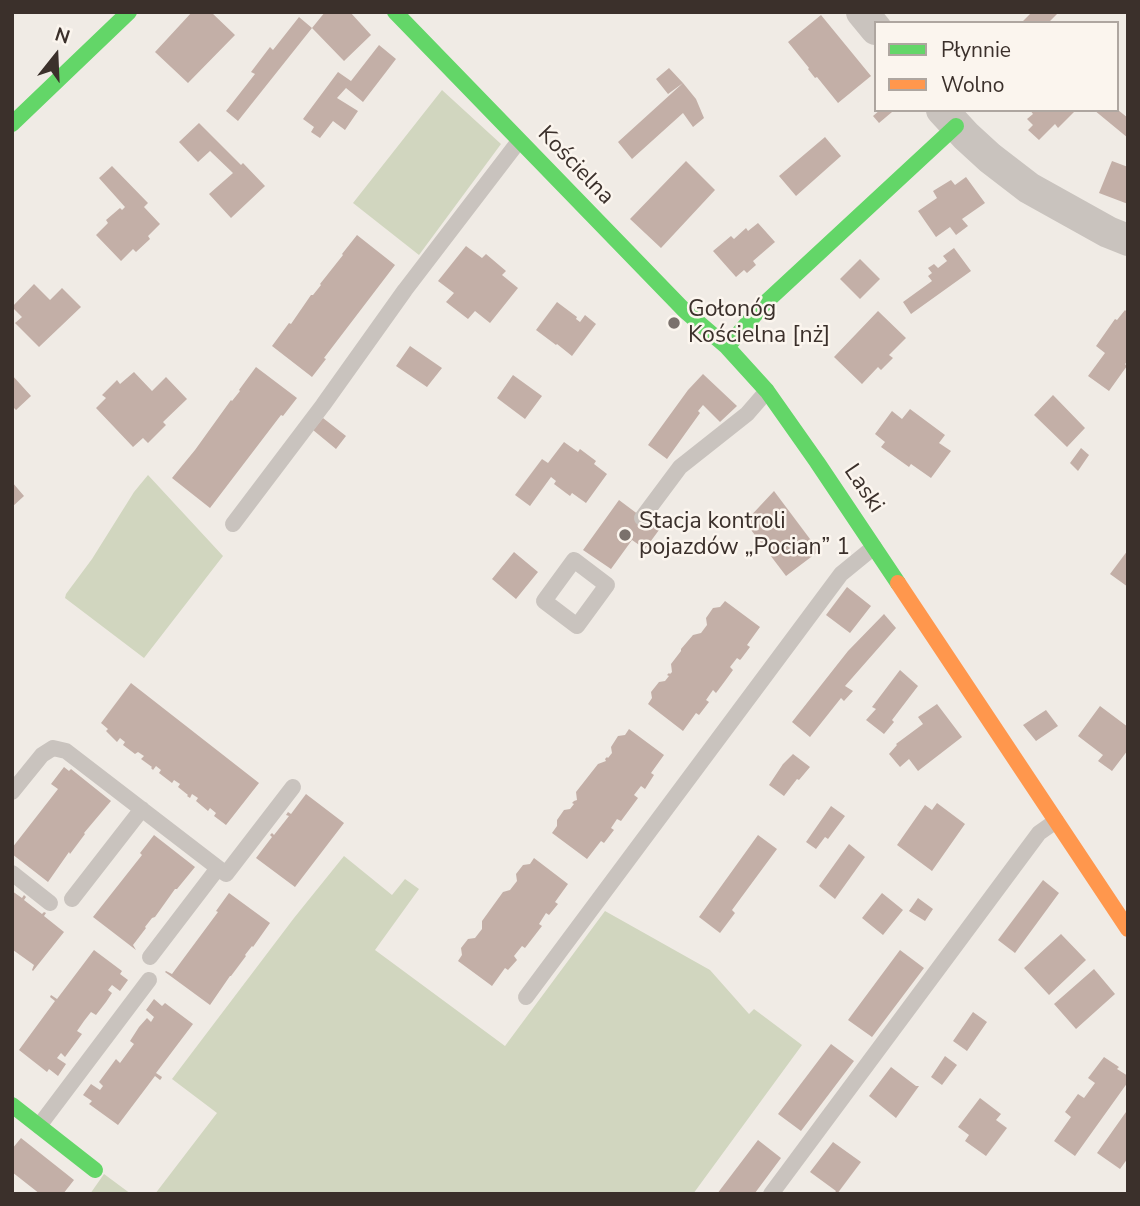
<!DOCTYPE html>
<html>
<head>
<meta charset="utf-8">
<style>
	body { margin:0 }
	#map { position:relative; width:1140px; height:1206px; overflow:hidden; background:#f0ebe5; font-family:"Nunito Sans",sans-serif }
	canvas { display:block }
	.frame { position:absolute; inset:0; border:14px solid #3b302b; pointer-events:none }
	.legend { position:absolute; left:874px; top:21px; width:245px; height:91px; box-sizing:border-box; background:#fbf5ee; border:2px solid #aea6a0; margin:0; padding:9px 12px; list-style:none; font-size:21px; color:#3b302b }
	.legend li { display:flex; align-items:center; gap:14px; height:35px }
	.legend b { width:35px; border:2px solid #aea6a0 }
	.north { position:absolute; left:21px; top:21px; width:70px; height:70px; -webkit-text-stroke:5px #fbf5ee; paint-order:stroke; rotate:18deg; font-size:19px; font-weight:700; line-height:28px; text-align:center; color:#3b302b }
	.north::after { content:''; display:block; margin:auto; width:24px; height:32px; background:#3b302b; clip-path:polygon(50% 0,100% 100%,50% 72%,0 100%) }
</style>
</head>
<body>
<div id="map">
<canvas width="1140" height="1206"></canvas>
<div class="frame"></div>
<ul class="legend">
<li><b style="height:9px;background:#63d668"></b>Płynnie</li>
<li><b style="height:9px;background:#ff974d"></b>Wolno</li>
</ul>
<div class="north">N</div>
</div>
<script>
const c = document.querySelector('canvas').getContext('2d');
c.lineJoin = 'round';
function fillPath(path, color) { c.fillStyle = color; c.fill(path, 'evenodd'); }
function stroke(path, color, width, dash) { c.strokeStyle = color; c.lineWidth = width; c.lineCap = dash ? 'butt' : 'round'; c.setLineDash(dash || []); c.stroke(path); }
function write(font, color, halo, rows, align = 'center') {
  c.font = font + ' "Nunito Sans",sans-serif'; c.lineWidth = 5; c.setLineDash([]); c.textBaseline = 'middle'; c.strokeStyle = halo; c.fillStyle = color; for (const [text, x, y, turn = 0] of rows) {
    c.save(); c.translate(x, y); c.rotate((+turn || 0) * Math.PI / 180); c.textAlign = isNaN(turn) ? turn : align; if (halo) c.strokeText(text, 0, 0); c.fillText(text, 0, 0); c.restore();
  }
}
fillPath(new Path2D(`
	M442,90L501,144L419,255L353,203Z
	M148,475L223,556L144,658L65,598L66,594L92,559L134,492Z
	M344,856L392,895L405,879L419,889L375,950L505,1046L605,911L710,970L749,1014L754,1009L802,1045L693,1194H155L217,1113L172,1079L294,918Z
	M104,1174L131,1194H90Z`), '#d1d6bf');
fillPath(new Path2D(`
	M192,12H211L235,35L188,83L155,52Z
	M325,12H350L371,35L344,61L312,28Z
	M1032,12H1059L1048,23H1021Z
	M821,15L871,76L838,103L817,77L815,78L808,69L809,68L788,42Z
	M299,17L312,28L238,121L226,111L255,74L251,72L270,47L273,50Z
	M379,45L396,59L363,102L346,88L337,98L358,111L345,130L333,121L320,138L311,132L314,127L303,119L338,72L351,81Z
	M669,68L683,83L696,99L704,118L693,127L683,113L632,159L618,142L683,83L668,94L656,79Z
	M880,110H890L892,112L879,123L873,116Z
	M1030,110H1076L1058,128L1055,124L1039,140L1028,130L1033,125L1027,119L1033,114Z
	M1094,110H1118L1128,118V138Z
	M199,123L241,165L243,163L265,186L231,218L209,194L233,173L210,151L198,162L179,142Z
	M825,137L841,156L796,196L779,176Z
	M686,161L715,190L661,248L630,219Z
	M1112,161L1128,167V204L1099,193Z
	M112,166L148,203L144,207L160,224L148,236L150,239L136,252L133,249L121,261L96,235L108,223L106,220L120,208L122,210L125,207L99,178Z
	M966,177L985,203L962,219L968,226L956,235L950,227L936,237L918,211L937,198L933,191L951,180L955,185Z
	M758,223L775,242L753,261L756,265L747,273L744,270L736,277L713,251L731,236L734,239L746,228L748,231Z
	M357,235L395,265L324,358L326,359L312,377L272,346L289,323L291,324L311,295H313L321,285L320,284L343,255L342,254Z
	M466,246L482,258L486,254L506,271L502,275L518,288L490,323L475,311L468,319L446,302L454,293L438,281Z
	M954,248L971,271L911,314L903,302L932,281L928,276L932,273L928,268L934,264L938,268L947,261L943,256Z
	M860,259L880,279L860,299L840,279Z
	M34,284L50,300L62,288L81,307L39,347L15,323L22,317L12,307Z
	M557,302L577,317L576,319L580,322L585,315L596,324L572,356L557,344L556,345L536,330Z
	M1125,310L1128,313V361L1125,364L1127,366L1109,391L1088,376L1105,353L1096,346L1115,319L1117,320Z
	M878,311L906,338L889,355L893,358L881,370L878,367L862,384L834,357Z
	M410,346L442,368L427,387L396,366Z
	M256,367L297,398L283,416L281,415L210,508L172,478L195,450L231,400L232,401L240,391L239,390Z
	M134,372L152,391L166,377L187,399L163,422L166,425L148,443L143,438L133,447L96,408L106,398L102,395L117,380L120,384Z
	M703,374L737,406L720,422L703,405L698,411L700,413L667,459L648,445L688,390Z
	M12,375L31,396L16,410L12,406Z
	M513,375L542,396L525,419L497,398Z
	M1053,395L1085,428L1067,447L1034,415Z
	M910,409L945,435L939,443L951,451L931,478L911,464L909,467L881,447L885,442L875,434L892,411L902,419Z
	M323,418L346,436L336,449L313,430Z
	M564,442L578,452L580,449L596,461L594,464L607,474L586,503L572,493L570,496L554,484L556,481L551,477L530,506L515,495L542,459L548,463Z
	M1081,448L1089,455L1078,471L1070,463Z
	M12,482L24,496L12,507Z
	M774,491L819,551L786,576L745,522Z
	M619,500L659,530L645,549L632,540L611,569L583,550Z
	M1128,550V587L1110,574Z
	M514,552L538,572L516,599L492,579Z
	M847,587L871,606L850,633L826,615Z
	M725,601L760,627L747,645L750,647L741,659L740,660L737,658L730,667L733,670L725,681L716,693L713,690L706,700L709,702L699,715L696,713L683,731L648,704L652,698L651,692L659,682L665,681L669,676L667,675L669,673L670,674L672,672L671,664L681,651V649L693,635L701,633L707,625L706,618L713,608L720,607Z
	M884,614L896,628L845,686L853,691L844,701L841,698L810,737L792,722L848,651Z
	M900,670L918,686L892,720L894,722L884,734L866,720L876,709L872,707Z
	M131,683L259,783L226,825L214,816L216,813L210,808L208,811L196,801L198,798L192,794L190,798L187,796L188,795L178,787L180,784L174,780L172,783L159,773L161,770L156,766L153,770L151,768L152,767L141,759L144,756L138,752L135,754L123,745L125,742L120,738L117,742L106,731L108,729L101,723Z
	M937,704L962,737L918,771L909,759L900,767L889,754L897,745L896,744L923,724L918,717Z
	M1100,706L1128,727V750L1112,771L1098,761L1103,755L1078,736Z
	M1046,710L1058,726L1036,741L1023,725Z
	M629,729L664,755L651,773L654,775L645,789L641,786L634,795L638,798L621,821L617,819L611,828L614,830L604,843L601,841L587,859L552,833L557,826V820L564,810L570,809L574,804L572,803L574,801L577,800L576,792L598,764L606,761L605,759L607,757L608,758L612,753L611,747L618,736L625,735Z
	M793,754L810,767L799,780L797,779L784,796L769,785L783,764Z
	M64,767L69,771L71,769L111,801L84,833L85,834L70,854L69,852L48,882L12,854V848L58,789L51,784Z
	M306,794L344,823L295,887L256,858L272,837L270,835L272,833L274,835L289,816L286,815L288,812L291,814Z
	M937,803L965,824L932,871L897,845L925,805L932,810Z
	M831,806L845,816L828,839L825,837L816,849L806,842Z
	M154,835L195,867L177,889H175L155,917L152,918L145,927L146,928L133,945L136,950L93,917L142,855L140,853Z
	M758,835L777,849L732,910L735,913L720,933L699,917Z
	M849,844L865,857L835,899L819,886Z
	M534,858L568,884L555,902L558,904L549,915L546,913L539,924L542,926L525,948L522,946L514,956L517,960L508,970L505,968L492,986L458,961L462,955L461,948L468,939L475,938L482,929V921L503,892L510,890L517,881L516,874L523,865L530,864Z
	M1043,880L1059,893L1015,953L998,940Z
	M12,891L22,898L24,895L26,897L24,900L42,914L44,912L46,913L44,916L64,932L33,971L32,970L34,965L13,950L14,949L12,948Z
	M229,893L270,923L253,947L252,946L245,955L246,956L231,976H230L210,1005L165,972L166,971L172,974L218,912L216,911Z
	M882,893L903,910L883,935L862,918Z
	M918,898L933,909L925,921L909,911Z
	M1061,934L1086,960L1049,995L1024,968Z
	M94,950L122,971L120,974L128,980L120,991L112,985L108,990L112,993L106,1002L96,1015L91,1012L84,1021L77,1031L82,1034L65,1057L61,1053L57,1058L66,1064L58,1076L49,1069L47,1072L19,1050L55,1001L50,997L51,995L57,999Z
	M900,950L924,968L872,1037L848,1020Z
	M1094,969L1115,994L1076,1029L1054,1004Z
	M154,999L162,1006L165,1003L193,1024L156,1073L162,1077L161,1079L160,1080L155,1076L118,1125L89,1104L92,1101L83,1095L91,1084L100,1090L103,1086L99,1082L116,1059L120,1063L134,1044L130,1041L139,1027L147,1018L151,1022L154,1017L146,1010Z
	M973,1012L987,1022L967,1051L953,1041Z
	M831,1044L854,1061L801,1131L778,1114Z
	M945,1056L957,1065L942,1085L931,1077Z
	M1104,1057L1119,1067L1117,1069L1128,1076V1082L1075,1156L1054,1141L1071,1117L1065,1112L1078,1094L1084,1098L1095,1083L1088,1078Z
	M891,1067L916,1086H919L896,1118L869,1096Z
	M980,1098L1001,1114L996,1120L1007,1128L986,1156L965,1141L969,1135L958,1127Z
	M1126,1112L1128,1113V1158L1120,1169L1097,1153Z
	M21,1138L74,1180L63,1194H40L12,1172V1149Z
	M758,1140L781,1158L755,1193L717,1194Z
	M833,1142L861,1162L837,1194H834L836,1191L810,1172Z`), '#c3afa7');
stroke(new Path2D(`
	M642,518L680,467L747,414L767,391
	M233,524L323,405L405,290L519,141
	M574,560L607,585L577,626L544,601Z
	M12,792L42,755L53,748L66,751L226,874L293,787
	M12,873L50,903
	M72,899L142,809
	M150,957L218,868
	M526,997L841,574L874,547
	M39,1126L149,980
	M771,1194L1039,833L1056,821`), '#c9c3be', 16);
stroke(new Path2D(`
	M862,12L876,29
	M942,110L966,136L990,158L1029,188L1108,232L1128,240`), '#c9c3be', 32);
stroke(new Path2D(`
	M395,12L685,311L727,347L767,391L817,462L898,583
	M12,124L129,12
	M727,347L765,303L956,126
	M12,1105L95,1170`), '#63d668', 16);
stroke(new Path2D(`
	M898,583L1128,929`), '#ff974d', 16);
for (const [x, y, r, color] of [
	[674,323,7,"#7a716c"],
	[625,535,7,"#7a716c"]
]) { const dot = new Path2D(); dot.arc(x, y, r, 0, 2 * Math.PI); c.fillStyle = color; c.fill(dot); stroke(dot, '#fbf5ee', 2.5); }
write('23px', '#3b302b', '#fbf5ee', [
	["Kościelna",575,166,46],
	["Laski",863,489,56]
]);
write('23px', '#3b302b', '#fbf5ee', [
	["Gołonóg",688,310],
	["Kościelna [nż]",688,336],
	["Stacja kontroli",639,522],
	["pojazdów „Pocian” 1",639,548]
], 'left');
</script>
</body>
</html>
